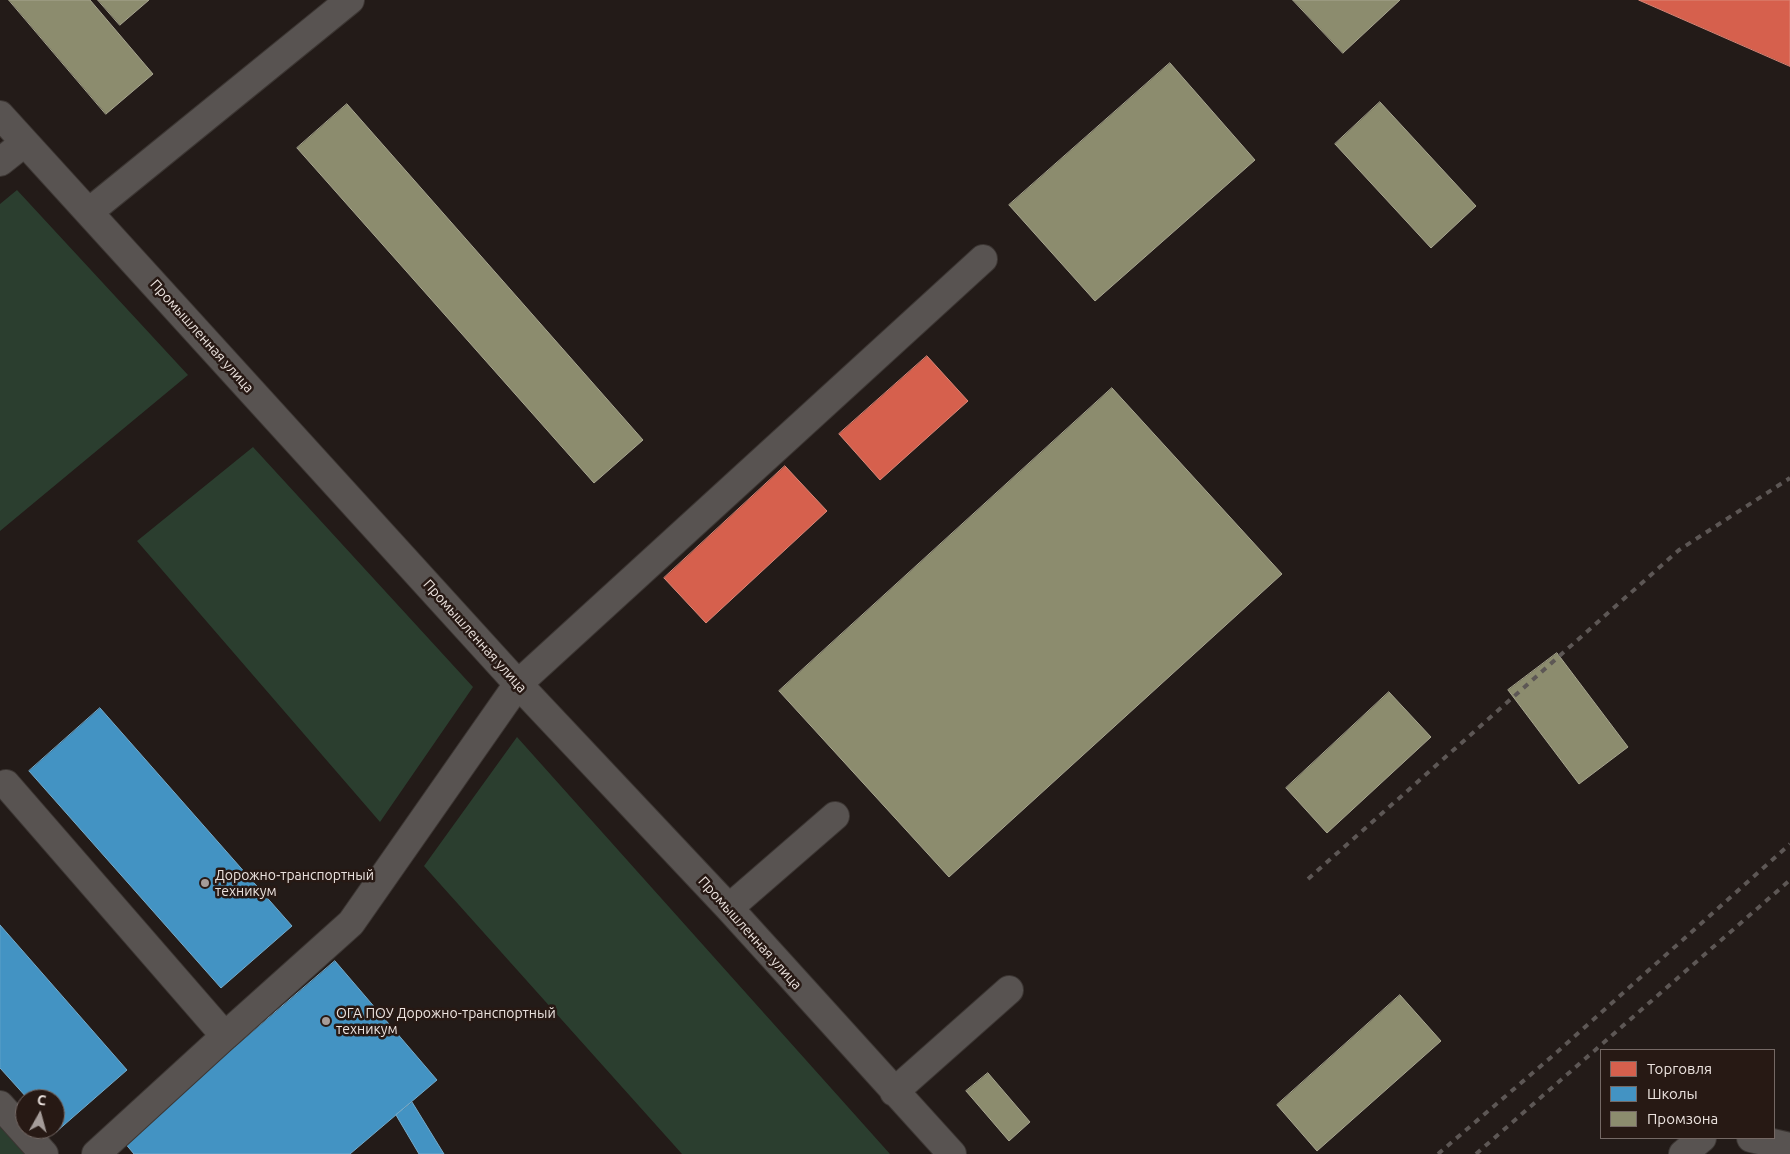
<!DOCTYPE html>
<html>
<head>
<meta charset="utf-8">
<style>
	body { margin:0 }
	#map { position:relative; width:1790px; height:1154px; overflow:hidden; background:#231b18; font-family:Ubuntu,sans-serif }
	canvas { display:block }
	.legend { position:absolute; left:1600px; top:1049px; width:175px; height:90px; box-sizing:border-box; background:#271914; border:1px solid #756965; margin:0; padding:6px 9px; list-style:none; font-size:15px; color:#ebe2de }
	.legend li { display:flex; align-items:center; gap:10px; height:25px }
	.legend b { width:25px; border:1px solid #756965 }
	.north { position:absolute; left:15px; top:1089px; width:50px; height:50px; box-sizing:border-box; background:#271914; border:1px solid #756965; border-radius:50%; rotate:7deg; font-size:14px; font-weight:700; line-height:20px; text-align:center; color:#ebe2de }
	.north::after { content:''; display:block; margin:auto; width:18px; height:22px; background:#a59c99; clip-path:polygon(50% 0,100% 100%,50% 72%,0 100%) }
</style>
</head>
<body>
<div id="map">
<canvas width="1790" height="1154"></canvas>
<ul class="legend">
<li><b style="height:14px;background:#d6604d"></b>Торговля</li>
<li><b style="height:14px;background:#4393c3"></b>Школы</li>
<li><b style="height:14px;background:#8c8c6e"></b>Промзона</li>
</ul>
<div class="north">С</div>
</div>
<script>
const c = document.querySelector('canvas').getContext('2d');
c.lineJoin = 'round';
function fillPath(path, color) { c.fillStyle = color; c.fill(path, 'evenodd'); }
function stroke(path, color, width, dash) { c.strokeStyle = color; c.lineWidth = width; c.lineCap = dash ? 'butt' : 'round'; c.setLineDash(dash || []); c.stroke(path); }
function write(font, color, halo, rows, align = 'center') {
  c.font = font + ' Ubuntu,sans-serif'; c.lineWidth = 5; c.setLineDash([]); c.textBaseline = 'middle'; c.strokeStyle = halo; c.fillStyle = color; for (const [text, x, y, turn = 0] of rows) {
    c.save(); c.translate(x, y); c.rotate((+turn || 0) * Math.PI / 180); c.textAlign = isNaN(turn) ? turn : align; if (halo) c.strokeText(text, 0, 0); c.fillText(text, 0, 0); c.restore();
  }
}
fillPath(new Path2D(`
	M17,190L188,375L0,531V204Z
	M253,447L473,687L380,822L137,541Z
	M517,737L890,1154H682L424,866Z
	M3,1123L30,1154H0V1126Z`), '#2b3e2f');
const shops = new Path2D(`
	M1639,0H1790V66Z
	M927,356L968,401L880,480L839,434Z
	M785,466L827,511L706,623L664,578Z`);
fillPath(shops, '#d6604d');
stroke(shops, '#dc8778', 1);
const schools = new Path2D(`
	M100,708L292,926L221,988L29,771Z
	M0,925L127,1070L56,1132L54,1129L55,1099H28L0,1068Z
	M335,961L437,1080L350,1154H134L124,1142Z
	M412,1102L444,1154H419L396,1115Z`);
fillPath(schools, '#4393c3');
stroke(schools, '#75abcb', 1);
const industry = new Path2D(`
	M9,0H90L153,74L106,114Z
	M98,0H149L120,25Z
	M1293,0H1400L1343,53Z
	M1170,63L1255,160L1095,301L1009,205Z
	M1380,102L1476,206L1431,248L1335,144Z
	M347,104L643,440L594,483L297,148Z
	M1112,388L1282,574L949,877L779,691Z
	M1557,653L1628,747L1579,784L1508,690Z
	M1389,692L1431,737L1327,833L1286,788Z
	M1400,995L1441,1041L1317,1151L1277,1105Z
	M988,1073L1030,1122L1009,1141L966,1091Z`);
fillPath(industry, '#8c8c6e');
stroke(industry, '#a8a690', 1);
const minor = new Path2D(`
	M0,115L518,684L729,908L952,1154
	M0,162L24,143
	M89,212L350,0
	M6,784L225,1036L351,923L518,684L983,259
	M729,908L835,816
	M894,1092L1009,990
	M0,1105L44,1154
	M1751,1138L1790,1147
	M96,1154L225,1036
	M1683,1154L1702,1138`);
stroke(minor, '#3c3633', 30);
stroke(minor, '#585351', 28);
stroke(new Path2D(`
	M1308,879L1679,550L1790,478
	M1438,1154L1556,1053L1790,844
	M1476,1154L1790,880`), '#5d5755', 4, [6, 6]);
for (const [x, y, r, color] of [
	[205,883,5,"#a59c99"],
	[326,1021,5,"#a59c99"]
]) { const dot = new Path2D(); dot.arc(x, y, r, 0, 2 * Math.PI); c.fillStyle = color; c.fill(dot); stroke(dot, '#271914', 2); }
write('14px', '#ebe2de', '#271914', [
	["Промышленная улица",202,336,48],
	["Промышленная улица",475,636,48],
	["Промышленная улица",750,933,48]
]);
write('14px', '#ebe2de', '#271914', [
	["Дорожно-транспортный",215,875],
	["техникум",215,891],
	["ОГА ПОУ Дорожно-транспортный",336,1013],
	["техникум",336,1029]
], 'left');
</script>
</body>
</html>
